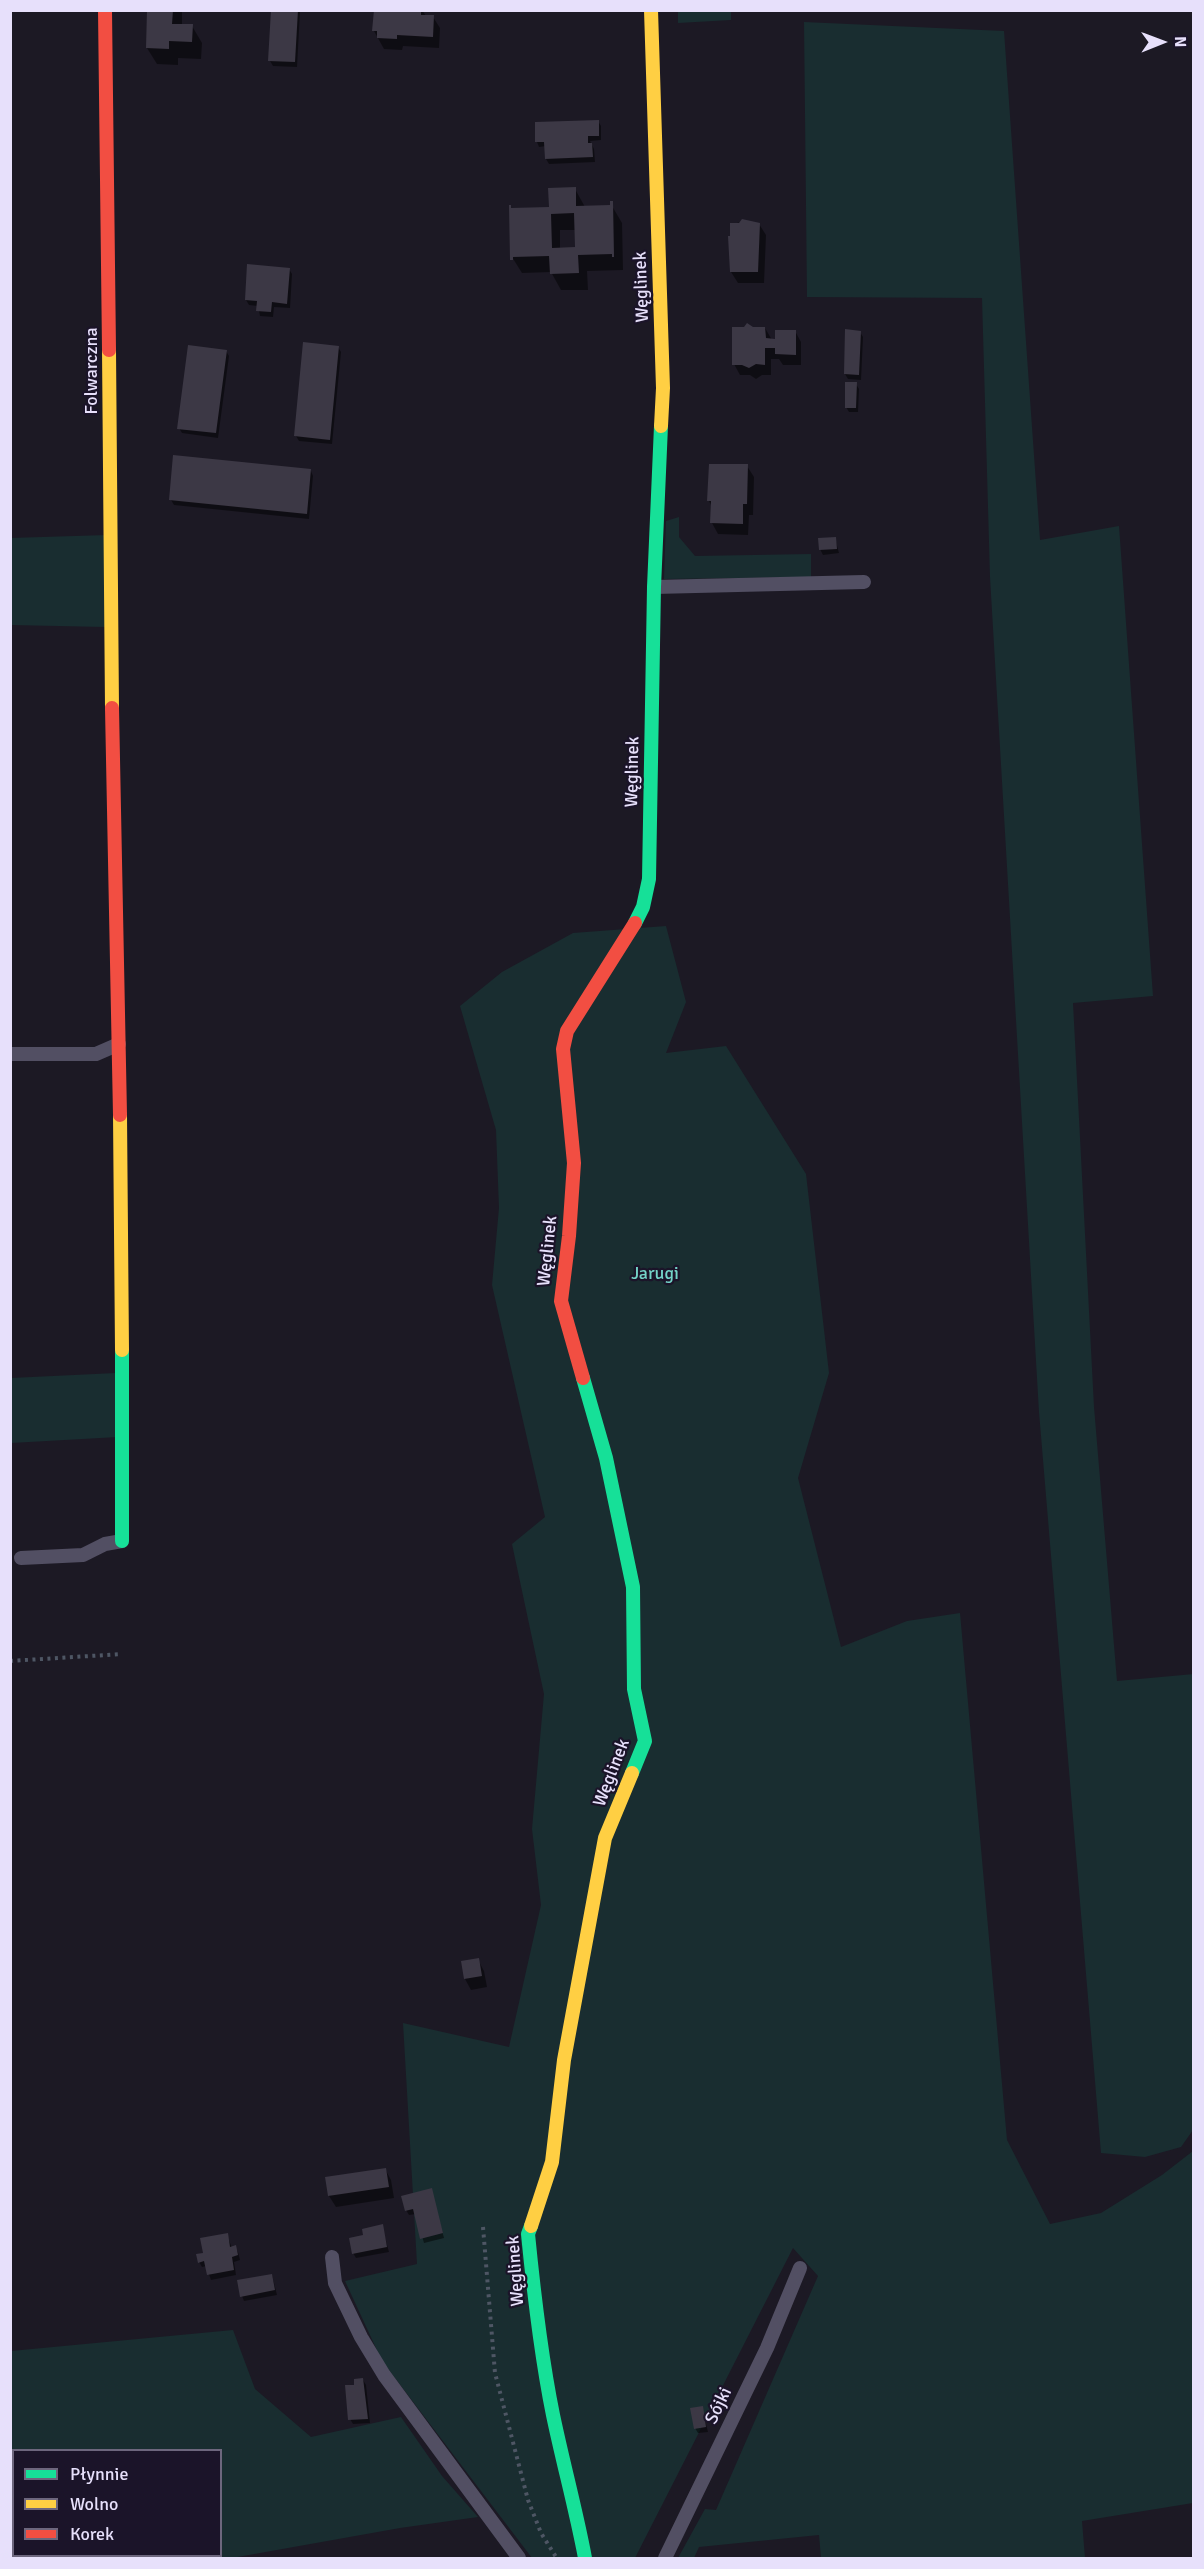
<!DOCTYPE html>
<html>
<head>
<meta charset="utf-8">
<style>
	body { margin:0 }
	#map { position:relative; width:1204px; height:2569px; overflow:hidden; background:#1c1924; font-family:Signika,sans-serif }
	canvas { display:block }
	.frame { position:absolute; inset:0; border:12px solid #e7e0fb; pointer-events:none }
	.legend { position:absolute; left:12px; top:2449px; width:210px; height:108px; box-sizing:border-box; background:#1b1429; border:2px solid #6d667d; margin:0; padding:8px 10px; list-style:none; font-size:18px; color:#e7e0fb }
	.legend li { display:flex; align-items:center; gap:12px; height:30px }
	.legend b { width:30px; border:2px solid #6d667d }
	.north { position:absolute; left:1132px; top:12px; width:60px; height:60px; -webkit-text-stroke:4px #1b1429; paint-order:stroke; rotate:89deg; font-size:16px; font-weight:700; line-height:24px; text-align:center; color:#e7e0fb }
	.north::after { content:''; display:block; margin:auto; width:21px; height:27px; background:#e7e0fb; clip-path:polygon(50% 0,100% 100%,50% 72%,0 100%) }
</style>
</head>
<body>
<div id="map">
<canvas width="1204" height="2569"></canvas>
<div class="frame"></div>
<ul class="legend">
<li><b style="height:8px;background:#16e098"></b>Płynnie</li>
<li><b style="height:8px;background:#ffcf43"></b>Wolno</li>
<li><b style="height:8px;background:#f24e42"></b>Korek</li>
</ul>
<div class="north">N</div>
</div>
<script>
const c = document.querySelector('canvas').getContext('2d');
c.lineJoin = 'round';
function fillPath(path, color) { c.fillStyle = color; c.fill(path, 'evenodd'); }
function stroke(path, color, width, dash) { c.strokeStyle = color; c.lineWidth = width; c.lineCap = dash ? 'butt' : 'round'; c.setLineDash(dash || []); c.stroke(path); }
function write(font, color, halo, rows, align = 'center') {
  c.font = font + ' Signika,sans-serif'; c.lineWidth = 4.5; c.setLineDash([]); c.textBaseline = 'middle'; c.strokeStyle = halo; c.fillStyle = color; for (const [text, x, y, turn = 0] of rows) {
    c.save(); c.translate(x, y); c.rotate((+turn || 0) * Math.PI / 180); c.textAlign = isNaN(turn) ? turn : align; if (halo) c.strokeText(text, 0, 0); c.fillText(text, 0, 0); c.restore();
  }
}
fillPath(new Path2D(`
	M678,11H731V20L678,23Z
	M804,22L1004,31L1040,540L1119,526L1153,996L1073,1003L1094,1407L1117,1681L1194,1674L1193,2130L1181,2147L1145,2157L1101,2153L1039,1412L990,577L982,298L807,297Z
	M679,517V537L695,556L811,554V577L664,579L666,521Z
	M107,535L105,627L11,625L10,538Z
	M666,926L686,1002L666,1053L726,1046L806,1174L829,1373L798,1478L841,1647L907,1621L960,1613L1007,2140L1050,2224L1101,2213L1162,2175L1193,2151V2503L1082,2521L1085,2558H821L819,2535L699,2547L694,2558H678L705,2509L716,2510L818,2276L793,2248L635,2558H532L382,2361L345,2281L417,2264L403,2023L509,2047L541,1905L532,1829L544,1694L512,1544L545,1517L492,1285L499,1208L496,1130L460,1006L502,972L573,933Z
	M116,1373L118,1437L11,1443V1378Z
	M233,2330L255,2389L311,2437L401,2417L442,2476L478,2517L400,2528L232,2558H11V2351ZM14,2450H220V2556H14Z`), '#192d30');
fillPath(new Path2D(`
	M148,10H182V25L192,26L202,43L201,59L178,58V65L157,64L147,48Z
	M272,10L300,12L297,67L273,66L270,61Z
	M375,10H422L426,16L433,17L440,28L439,48L403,46L402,50L384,49L374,31Z
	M598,121L601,126V140L590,141L594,149L595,162L549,164L546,159V146L539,147L537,142Z
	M575,189L585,207L612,206L622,223L623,270L587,271L588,290H561L551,272L522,273L512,257L550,208ZM560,230H576L577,249H560Z
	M748,221L759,224L766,235L764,283H738L731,272V224Z
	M289,269L292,274L290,308L274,307L273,317L260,316L258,306L249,305L246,300Z
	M752,328H765L772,340H777L795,331L801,342V365H783L779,359H771V375H762L756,379L750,375H740L734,364Z
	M860,332L863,337L861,380L848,379L845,374Z
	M338,347L341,352L332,444L299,441L296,436Z
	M226,351L229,356L218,438L182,433L179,428Z
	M856,384L859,389L858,412H849L846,407Z
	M710,465L747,466L754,477L753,515H749L748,535L718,534L712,523V507L709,501Z
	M311,471L313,476L309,519L174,505L171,500Z
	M835,538L839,553L823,555L820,549Z
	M478,1960L484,1971L487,1987L471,1990L465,1979Z
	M385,2169L391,2180L394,2198L336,2207L329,2196L327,2179Z
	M431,2190L444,2238L424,2243L416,2214L409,2215L406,2210Z
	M382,2226L389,2252L356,2258L353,2253Z
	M227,2235L232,2248L235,2247L238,2252L240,2260L234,2262L236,2275L211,2280L206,2266L202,2267L199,2262Z
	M272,2275L277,2295L244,2301L242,2296Z
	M363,2380L366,2385L370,2423L353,2424L350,2419L356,2387Z
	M702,2408L708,2432L698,2433L695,2428Z`), '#0007');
fillPath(new Path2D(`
	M147,10H173L172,24H193L192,42L169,41V49L146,48Z
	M271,10H298L295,62L268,61Z
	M374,10H421V15H434L433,37L397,35V39L377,38V31H372Z
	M599,120V136H588V143H592L593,157L545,159L544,142H535V122Z
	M576,187V206L610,205V201H613L614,257H612V254L578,255L579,273L550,274L549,256L513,257V260H510L509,205H511V208L549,207L548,188ZM574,213L575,247L552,248L551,214Z
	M742,219L760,223L758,272H730L728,236H730V223H739Z
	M247,264L290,268L287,304L272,302L271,312L256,311L257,301L245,300Z
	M747,323L753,327H765L766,338L775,339V330H796V355L775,354V348H765V365L756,364L749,368L742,365H732V327H744Z
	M845,329L861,331L859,375L844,374Z
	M303,342L339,346L330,440L294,436Z
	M188,345L227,350L216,433L177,429Z
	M845,382H857L856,408H845Z
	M173,455L311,469L307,514L169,500Z
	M709,464H748L747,504H743V524L710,523L711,501H707Z
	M836,537L837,549L819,550L818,538Z
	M479,1958L482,1976L464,1979L461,1961Z
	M386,2168L389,2187L328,2196L325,2177Z
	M432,2188L443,2233L420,2239L413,2209L405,2211L401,2196Z
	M383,2224L387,2247L352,2254L349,2238L363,2235L362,2229Z
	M228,2233L230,2247L236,2245L238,2255L232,2257L234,2270L207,2275L204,2261L198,2263L196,2254L203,2253L200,2238Z
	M272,2274L275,2290L240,2297L237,2280Z
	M363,2378L368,2419L348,2420L345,2385H354V2379Z
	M703,2406L706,2427L694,2429L690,2408Z`), '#3c3845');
stroke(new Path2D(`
	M10,1661L122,1654
	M483,2227L495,2373L528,2500L541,2533L556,2557`), '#4e5664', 4, [3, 4.5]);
stroke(new Path2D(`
	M654,587L864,582
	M10,1054H96L119,1044
	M21,1558L83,1555L105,1544L122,1541
	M332,2257L335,2283L361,2337L384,2375L519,2558
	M665,2558L767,2348L800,2268`), '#524f63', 14);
stroke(new Path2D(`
	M635,923L643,907L649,879L654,587L661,426
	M122,1350V1541
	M583,1378L606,1458L633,1587L634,1689L645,1741L632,1773
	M531,2226L528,2234C534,2295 541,2356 553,2415C563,2463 576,2510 585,2558`), '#16e098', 14);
stroke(new Path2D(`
	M651,10L663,388L661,426
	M109,350L112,708
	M120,1115L122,1350
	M531,2226L552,2162L564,2060L605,1838L632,1773`), '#ffcf43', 14);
stroke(new Path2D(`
	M105,10L109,350
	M112,708L120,1115
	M583,1378L561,1301L569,1236L574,1163L563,1049L567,1031L635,923`), '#f24e42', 14);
write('18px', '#e7e0fb', '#1b1429', [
	["Węglinek",642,287,-92],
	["Folwarczna",92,371,-90],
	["Węglinek",633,772,-89],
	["Węglinek",548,1251,-84],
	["Węglinek",612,1773,-69],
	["Węglinek",516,2271,-94],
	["Sójki",719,2406,-64]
]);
write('18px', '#74d3c8', '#1b1429', [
	["Jarugi",655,1274]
]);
</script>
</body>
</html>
